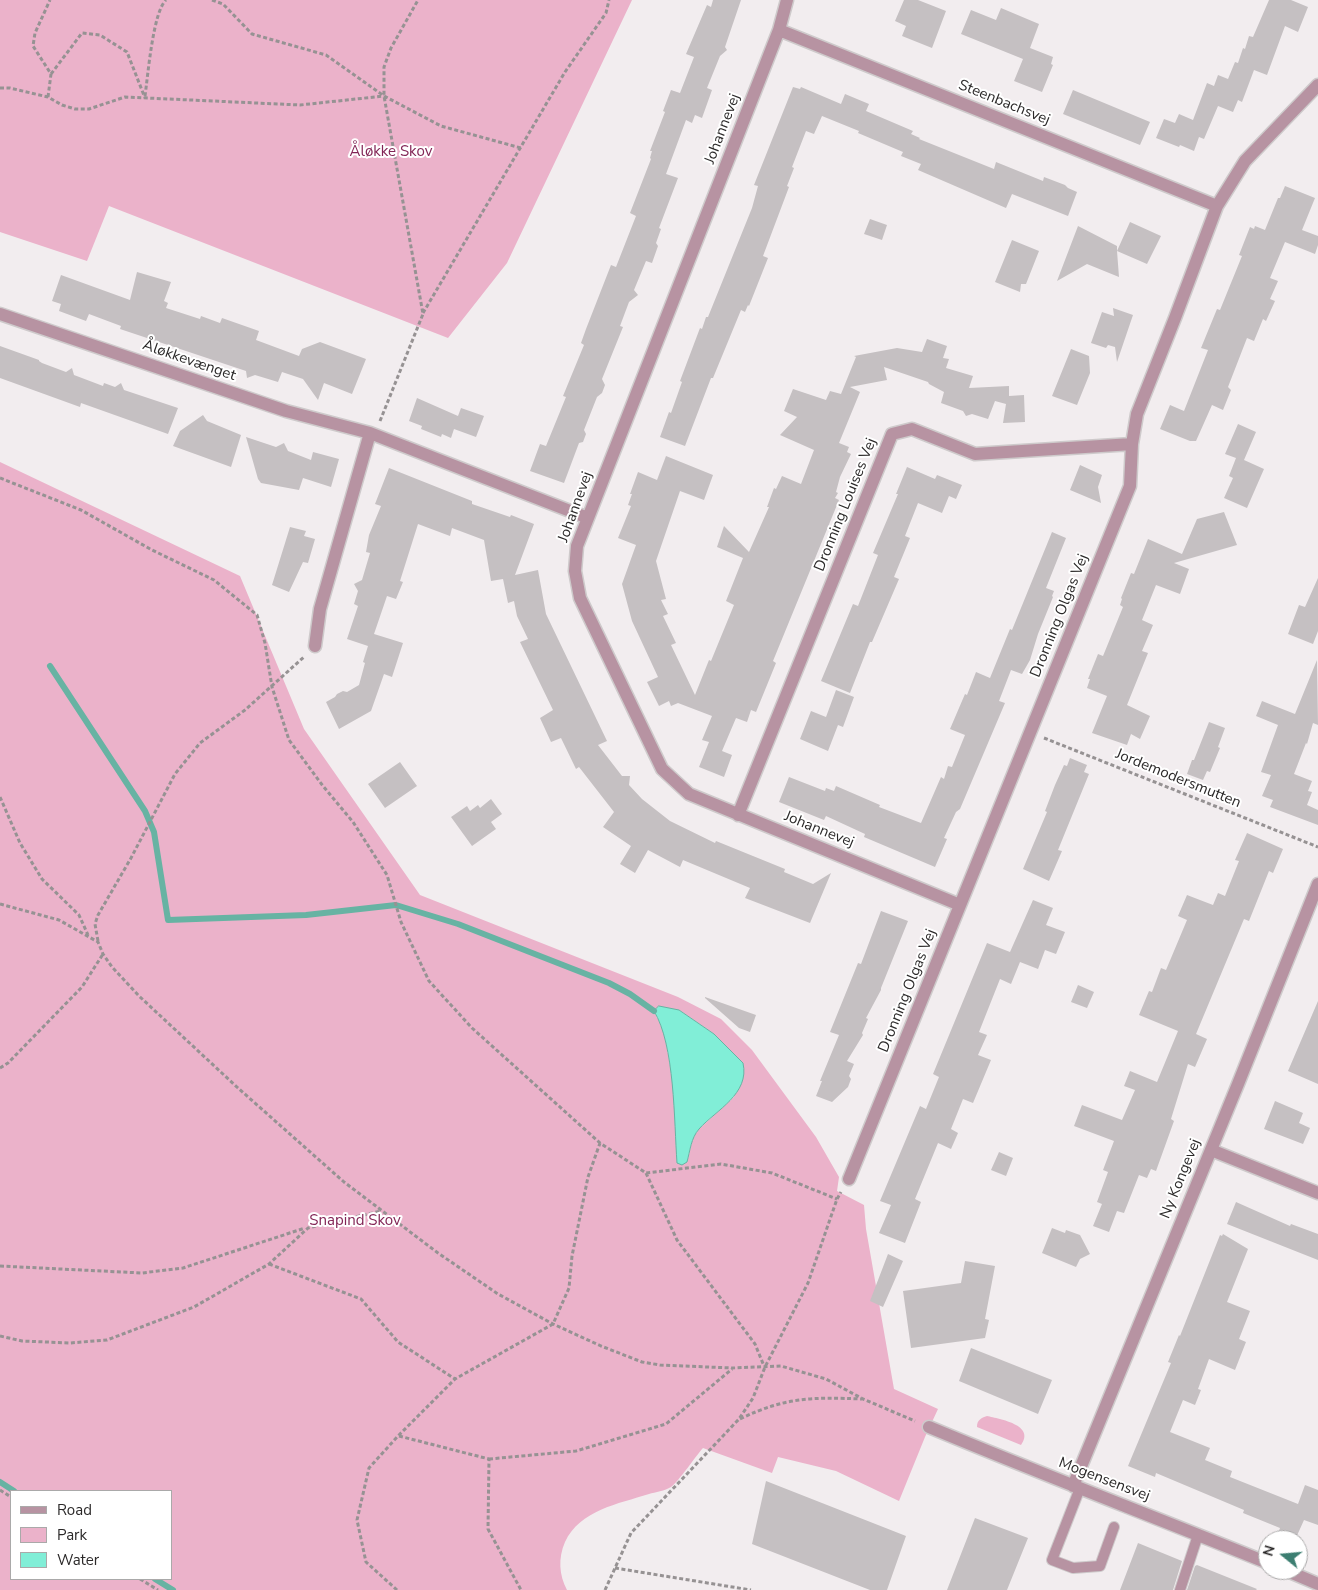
<!DOCTYPE html>
<html>
<head>
<meta charset="utf-8">
<style>
	body { margin:0 }
	#map { position:relative; width:1318px; height:1590px; overflow:hidden; background:#f2edef; font-family:"Nunito Sans",sans-serif }
	canvas { display:block }
	.legend { position:absolute; left:10px; top:1490px; width:162px; height:90px; box-sizing:border-box; background:#fff; border:1px solid #aaa9a9; margin:0; padding:6px 9px; list-style:none; font-size:15px; color:#2b2929 }
	.legend li { display:flex; align-items:center; gap:10px; height:25px }
	.legend b { width:25px; border:1px solid #aaa9a9 }
	.north { position:absolute; left:1258px; top:1530px; width:50px; height:50px; box-sizing:border-box; background:#fff; border:1px solid #aaa9a9; border-radius:50%; rotate:287deg; font-size:14px; font-weight:700; line-height:20px; text-align:center; color:#2b2929 }
	.north::after { content:''; display:block; margin:auto; width:18px; height:22px; background:#3c7e71; clip-path:polygon(50% 0,100% 100%,50% 72%,0 100%) }
</style>
</head>
<body>
<div id="map">
<canvas width="1318" height="1590"></canvas>
<ul class="legend">
<li><b style="height:6px;background:#b793a2"></b>Road</li>
<li><b style="height:14px;background:#ebb2ca"></b>Park</li>
<li><b style="height:14px;background:#81eed7"></b>Water</li>
</ul>
<div class="north">N</div>
</div>
<script>
const c = document.querySelector('canvas').getContext('2d');
c.lineJoin = 'round';
function fillPath(path, color) { c.fillStyle = color; c.fill(path, 'evenodd'); }
function stroke(path, color, width, dash) { c.strokeStyle = color; c.lineWidth = width; c.lineCap = dash ? 'butt' : 'round'; c.setLineDash(dash || []); c.stroke(path); }
function write(font, color, halo, rows, align = 'center') {
  c.font = font + ' "Nunito Sans",sans-serif'; c.lineWidth = 4; c.setLineDash([]); c.textBaseline = 'middle'; c.strokeStyle = halo; c.fillStyle = color; for (const [text, x, y, turn = 0] of rows) {
    c.save(); c.translate(x, y); c.rotate((+turn || 0) * Math.PI / 180); c.textAlign = isNaN(turn) ? turn : align; if (halo) c.strokeText(text, 0, 0); c.fillText(text, 0, 0); c.restore();
  }
}
fillPath(new Path2D(`
	M0,0H632L507,263L448,338L109,206L87,261L0,232Z
	M0,462L240,576L304,729L420,895L678,997L721,1019L752,1050L816,1137L839,1177L837,1191L864,1205L866,1229L894,1389L938,1409L925,1437L899,1501L836,1471L778,1457L772,1473L703,1448C695,1457 679,1481 671,1487C665,1491 655,1492 649,1494C618,1504 580,1510 565,1542C558,1558 559,1575 567,1590H0ZM679,1010L714,1034L743,1063L734,1097L699,1129L693,1137L687,1162L664,1031L654,1011ZM11,1491H171V1579H11Z
	M987,1416C1000,1419 1036,1425 1021,1445L977,1427C977,1420 981,1418 987,1416Z`), '#ebb2ca');
const water = new Path2D(`
	M659,1006L679,1010L714,1034L743,1063C750,1094 716,1110 699,1129C691,1138 690,1151 687,1162L682,1165L677,1163C674,1121 675,1045 654,1011Z`);
fillPath(water, '#81eed7');
stroke(water, '#67b3a3', 1);
stroke(new Path2D(`
	M50,666L145,811L154,832L168,920L306,915L396,905L458,924L609,983L630,994L654,1011
	M0,1482L14,1491
	M155,1579L173,1590`), '#67b3a3', 6);
fillPath(new Path2D(`
	M713,0H741L725,47L727,50L720,56L707,88L712,90L702,118L695,115L692,123L686,120L666,174L678,178L659,228L661,229L656,243L658,246L652,263L646,261L634,290L638,295L629,302L620,326L623,327L602,379L605,385L602,393L597,397L584,430L586,434L583,442L579,443L564,483L530,471L540,444L546,446L566,397L563,396L584,345L581,343L586,329L611,265L616,267L636,216L630,213L651,159L650,158L652,151H650L665,112L663,111L671,90L680,93L694,57L686,54L707,5L711,7Z
	M904,0H918L946,11L932,48L902,36L906,26L895,21Z
	M1269,0H1291L1308,7L1298,32L1285,26L1267,75L1254,70L1242,102L1238,100L1233,112L1218,106L1204,139L1199,137L1194,151L1180,145L1179,147L1156,138L1164,119L1175,123L1179,114L1193,120L1207,83L1214,86L1218,75L1228,79L1235,62L1238,63L1243,48L1245,49L1249,36L1253,37Z
	M1001,8L1039,24L1030,48L1053,57L1051,64L1053,65L1042,92L1014,81L1023,59L961,34L971,10L996,20Z
	M793,87L800,89L801,87L841,104L845,94L869,104L866,111L913,131L911,134L920,138L919,139L994,169L996,162L1043,181L1044,177L1065,185L1068,188L1077,192L1068,216L1012,194L1006,208L918,170L921,164L901,156L903,152L858,133L859,131L822,116L814,134L806,131L792,167L794,168L787,186L789,187L763,256L768,258L749,306L748,305L745,312L741,310L713,378H711L685,446L660,437L669,412L671,413L682,382L680,381L700,328L702,329L706,317H708L752,208L758,186L754,185Z
	M1073,90L1150,122L1140,145L1063,114Z
	M1285,186L1315,198L1302,230L1318,236V245L1315,254L1285,242L1270,278L1278,281L1270,299L1275,301L1266,321L1263,319L1254,341L1247,338L1228,387L1231,390L1223,410L1212,405L1196,441H1190L1160,429L1170,405L1184,411L1208,350L1201,348L1217,309L1220,310L1242,256L1239,255L1250,227L1254,229L1255,226L1265,230L1278,198H1280Z
	M870,219L887,225L882,240L864,234Z
	M1130,222L1161,236L1147,264L1117,251L1119,277L1087,264L1057,281L1078,226L1117,246V251Z
	M1012,240L1039,251L1026,284H1021L1020,292L995,282Z
	M137,272L171,282L164,301L168,303L166,308L200,319L201,316L220,323L222,318L259,331L256,340L299,356L302,349L320,342L366,359L352,394L324,383L318,400L303,379L282,372L278,382L255,375L247,378L246,371L120,329L121,326L89,314L86,321L59,311L61,304L52,301L61,275L130,300Z
	M1113,308L1133,315L1117,362L1115,347L1108,345L1106,348L1091,343L1102,312L1114,316Z
	M927,339L947,346L943,358L949,359L946,368L973,376L969,388L1009,386V396L1024,395L1025,422L1003,423L1006,404L995,401L988,419L972,414L966,416L963,411L941,403L944,392L929,384L928,382L884,367L887,380L850,387L860,392L839,443L849,447L847,452L851,454L840,477L836,492L838,493L835,498L839,500L773,661L776,663L756,712L751,710L747,722L736,718L722,751L732,755L724,777L699,767L709,742L702,740L712,716L678,703L671,706L669,701L659,706L647,682L658,677L632,621L622,584L636,545L618,538L631,506L628,505L632,494H630L638,472L657,480L666,456L713,475L704,500L680,491L656,561L666,599L661,600L668,614L663,616L676,643L671,645L695,695L709,660L711,661L734,605L726,601L743,558L717,547L724,526L749,552L769,507H767L774,488L776,489L782,476L801,484L814,450L780,435L797,417L784,411L793,389L826,400L830,391L841,394L856,357L854,356L897,348L922,352Z
	M0,346L39,360V361L42,363L66,372L72,368L74,375L103,386L104,383L115,387L121,383L124,390L178,408L168,434L81,403L80,407L0,378Z
	M1071,349L1089,356L1090,373L1077,405L1052,396Z
	M417,398L458,416L461,408L484,416L476,437L454,429L451,438L442,434L441,437L421,429L422,426L409,421Z
	M203,415L207,421L241,435L231,467L173,446L180,431Z
	M1238,424L1256,432L1244,460L1264,469L1247,508L1224,498L1233,478L1229,476L1236,458L1225,454Z
	M246,437L276,447L284,443L288,451L311,460L313,452L339,459L331,487L303,478L299,490L261,483L258,479Z
	M1080,465L1102,475L1098,487L1101,503L1070,490Z
	M907,467L935,479L937,475L962,485L956,499L949,496L942,513L918,503L905,536L910,538L894,577L899,579L872,642H870L850,693L821,681L853,604L858,606L878,555L873,553L898,494H896Z
	M389,468L472,501V504L510,517L511,515L534,524L515,575L538,570L546,614L607,741L598,745L622,776H630L629,785L642,799L670,821L715,843L716,841L785,869L784,872L813,884L831,873L810,923L745,898L750,888L683,860L680,867L648,850L635,873L620,864L631,846L603,827L614,812L579,767L576,769L561,738L551,742L540,718L553,710L520,642L528,639L517,616L514,601L508,603L503,579L491,581L484,540L452,528L450,536L418,524L400,581L403,582L396,599L387,596L374,634L403,643L392,677L384,674L371,711L339,729L326,702L335,697L337,694L343,691L347,692L359,685L365,663L363,662L368,646L347,639L358,606L354,604L358,591L354,584L362,580L370,553L366,552L369,535L381,506L375,504Z
	M1224,512L1237,545L1174,563L1189,569L1180,594L1156,585L1142,620L1153,625L1142,651L1148,653L1127,705L1150,716L1140,739L1131,734L1127,745L1092,733L1107,696L1087,688L1090,679H1088L1098,654L1103,656L1123,607L1120,605L1122,599L1121,598L1131,573L1134,574L1148,539L1182,554L1197,519Z
	M290,527L306,531L304,536L315,539L308,563L303,562L289,592L272,585Z
	M1052,532L1066,538L1046,588L1054,591L1052,596L1053,597L1038,634L1030,660L1022,674L1011,670L999,701L1005,703L960,809L956,812L944,838L947,839L935,867L864,837L865,834L826,816L824,820L779,802L789,777L825,791L826,788L834,791L836,786L880,805L879,807L921,823L941,777L944,779L948,766L952,767L965,735L950,729L965,694L967,695L976,672L990,678L1010,629L1012,630Z
	M1318,578V631L1313,644L1288,634L1299,605L1305,607Z
	M1317,660L1318,725L1313,723L1307,744L1306,743L1294,774L1312,781L1308,791L1312,792L1307,805L1318,810V825L1270,807L1273,800L1262,796L1271,775L1261,772L1278,725L1256,716L1262,701L1295,714Z
	M836,690L854,697L843,727L838,725L828,751L800,739L811,711L826,717Z
	M1209,722L1225,728L1218,747L1220,748L1210,772L1207,771L1203,780L1187,774L1192,760H1194Z
	M1070,758L1087,765L1084,772L1089,774L1058,850L1062,851L1049,881L1023,869L1047,812L1045,811L1055,785L1064,765L1067,766Z
	M400,762L417,786L385,808L368,784Z
	M491,799L502,814L491,822L496,829L472,846L451,817L467,806L470,811L478,805L480,808Z
	M1247,833L1283,849L1273,873L1269,871L1249,921L1244,919L1196,1034L1207,1039L1195,1067L1188,1064L1171,1119L1174,1121L1156,1171L1151,1169L1147,1178L1139,1175L1124,1213L1117,1211L1109,1232L1093,1226L1102,1204L1097,1202L1108,1172L1103,1170L1114,1141L1074,1126L1082,1105L1122,1120L1135,1090L1124,1086L1130,1071L1157,1082L1178,1031L1139,1015L1149,991L1152,992L1161,968L1166,970L1187,920L1178,916L1187,895L1213,905L1218,893L1225,896L1239,861L1235,860Z
	M1033,900L1053,908L1046,925L1065,932L1056,954L1045,950L1038,969L1020,962L1011,984L1000,979L979,1032L987,1035L978,1055L991,1060L973,1103L963,1099L951,1129L958,1133L951,1149L938,1143L915,1199L921,1202L905,1243L879,1233L891,1205L880,1201L920,1106L926,1109L939,1077L933,1074L987,943L1010,952Z
	M881,911L908,921L881,988V990L866,1018L868,1019L862,1033L863,1035L847,1061L854,1064L849,1076L851,1079L848,1087L832,1102L816,1096L822,1081H820L839,1035L830,1032L858,963L861,964Z
	M1078,985L1094,992L1087,1008L1071,1002Z
	M705,997L756,1015L750,1032L739,1028L705,998Z
	M1318,1001V1084L1288,1071Z
	M1275,1101L1303,1113L1299,1123L1310,1128L1303,1144L1264,1129Z
	M999,1152L1013,1158L1006,1176L991,1170Z
	M1236,1202L1290,1226L1291,1224L1318,1234V1260L1227,1224Z
	M1052,1228L1065,1233L1066,1230L1080,1235L1090,1254L1080,1259L1076,1267L1042,1253Z
	M1223,1234L1248,1249L1227,1302L1250,1311L1239,1339L1246,1342L1235,1370L1209,1359L1198,1389L1201,1390L1195,1405L1183,1400L1170,1432L1210,1448L1205,1460L1232,1471L1230,1477L1298,1504L1305,1485L1318,1490V1525L1304,1520L1295,1540L1278,1534L1280,1528L1243,1513L1244,1510L1156,1473L1155,1477L1128,1466L1171,1363L1168,1362L1179,1335L1180,1336L1220,1235L1222,1236Z
	M888,1254L903,1261L883,1307L870,1301Z
	M965,1261L995,1266L985,1319L989,1320L985,1338L911,1348L903,1291L961,1283Z
	M971,1348L1052,1380L1038,1414L959,1381Z
	M766,1481L906,1536L887,1590H870L752,1544Z
	M975,1518L1028,1538L1007,1590H947Z
	M1138,1543L1182,1561L1173,1590H1120Z
	M1197,1565L1257,1589L1256,1590H1187L1195,1566Z`), '#c5c0c2');
const lane = new Path2D(`
	M1080,1488L1052,1560L1073,1568L1100,1566L1114,1527
	M1180,1590L1198,1535`);
const street = new Path2D(`
	M787,0L779,30L577,546L575,571L580,598L662,769L689,794L960,905
	M779,30L1217,206
	M0,314L286,411L370,433L588,518
	M315,646L320,609L370,433
	M738,815L892,434L912,429L975,454L1132,444
	M1211,1150L1318,1193
	M849,1179L1130,486L1132,444L1137,414L1175,318L1217,206L1245,161L1318,85
	M929,1427C1041,1474 1155,1517 1268,1563
	M1073,1486L1238,1084L1318,884
	M1285,1570L1318,1584`);
stroke(lane, '#cecacb', 12);
stroke(street, '#cecacb', 15);
stroke(new Path2D(`
	M212,0L223,4L252,34L326,55L384,96L441,126L521,148
	M51,74L82,33L100,35L127,52L145,98
	M0,88H10L48,97L62,105L75,109H89L125,97L300,105L384,96
	M145,96C148,75 153,12 166,0
	M48,97L51,74L33,46L35,33L50,0
	M423,313L565,72L606,13L609,0
	M380,421L423,314L384,96V67L391,48L418,0
	M0,478L81,510L152,550L214,580L257,615L265,643L272,687L289,740L323,786L353,822L387,875L401,922L429,981L472,1028L600,1143L646,1173L721,1164L772,1173L837,1199
	M1044,738L1318,847
	M0,797L20,843L42,879L79,915L88,935
	M0,904L59,920L98,942L103,954L112,967L139,996L238,1088L344,1182L438,1253L498,1294L553,1324L601,1346L642,1362L660,1365L732,1368L781,1366L826,1379L863,1399L915,1421
	M98,941L95,924L98,915L131,858L175,774L200,743L245,710L305,656
	M0,1068L8,1063L82,987L103,954
	M646,1173L677,1240L755,1344L764,1366
	M269,1264L361,1299L398,1342L455,1379
	M0,1266L142,1273L183,1268L305,1228
	M0,1336L22,1341L70,1343L107,1340L194,1307L269,1264L308,1228L381,1211
	M740,1419C785,1397 813,1397 862,1399
	M399,1436L489,1459L488,1529L521,1590
	M489,1459L576,1451L666,1424L732,1369
	M0,1490L11,1497
	M615,1568L751,1590
	M140,1579L158,1590
	M397,1590L366,1562L357,1520L369,1468L398,1436L455,1379L553,1324L569,1288L572,1256L588,1177L600,1143
	M605,1590L631,1533L739,1419L753,1398L765,1367L808,1283L837,1199L841,1192`), '#969293', 3, [4, 2.5]);
stroke(lane, '#b793a2', 10);
stroke(street, '#b793a2', 12);
write('15px', '#2b2929', '#fff', [
	["Steenbachsvej",1004,103,22],
	["Johannevej",723,129,-69],
	["Åløkkevænget",189,361,19],
	["Dronning Louises Vej",846,505,-68],
	["Johannevej",576,507,-70],
	["Dronning Olgas Vej",1060,616,-68],
	["Jordemodersmutten",1178,779,22],
	["Johannevej",819,830,22],
	["Dronning Olgas Vej",908,991,-68],
	["Ny Kongevej",1181,1179,-68],
	["Mogensensvej",1104,1480,21]
]);
write('15px', '#822556', '#fff', [
	["Åløkke Skov",391,152],
	["Snapind Skov",355,1221]
]);
</script>
</body>
</html>
